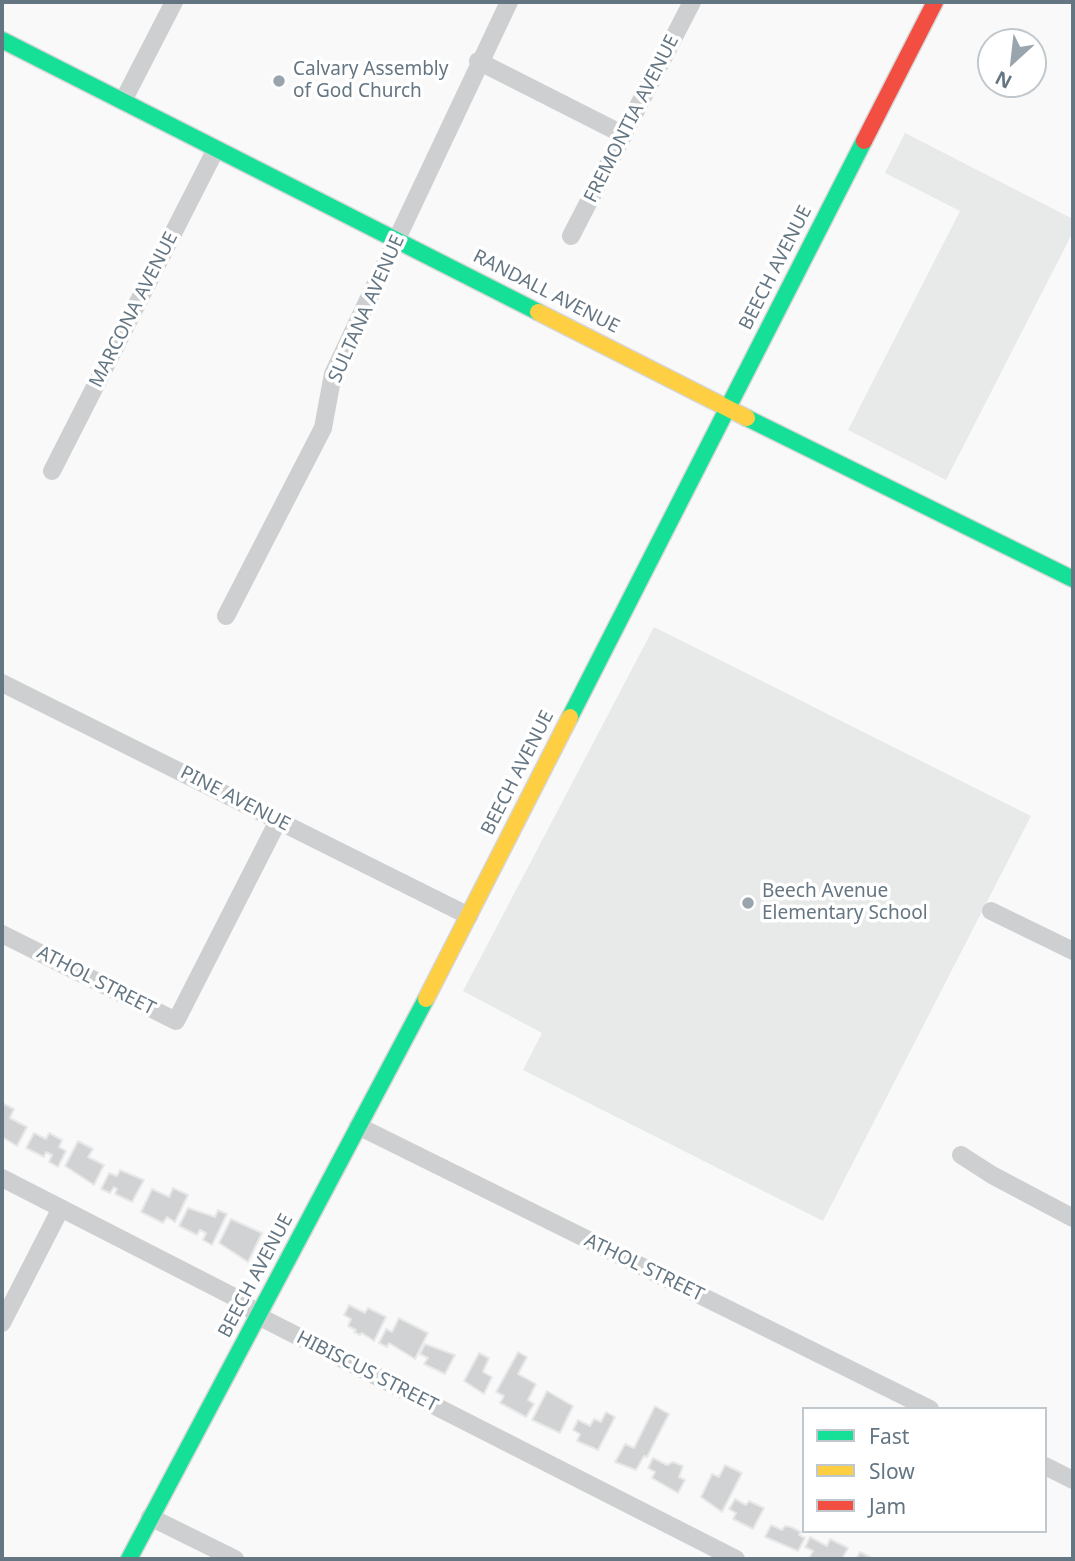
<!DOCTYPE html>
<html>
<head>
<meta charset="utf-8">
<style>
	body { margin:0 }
	#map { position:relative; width:1075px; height:1561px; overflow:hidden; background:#f9f9f9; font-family:"Noto Sans",sans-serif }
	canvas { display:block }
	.frame { position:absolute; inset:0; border:4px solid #657683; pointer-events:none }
	.legend { position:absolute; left:802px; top:1407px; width:245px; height:126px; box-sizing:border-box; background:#fff; border:2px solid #c1c8cd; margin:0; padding:9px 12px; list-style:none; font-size:21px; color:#657683 }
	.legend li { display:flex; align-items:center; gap:14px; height:35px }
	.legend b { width:35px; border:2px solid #c1c8cd }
	.north { position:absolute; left:977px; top:28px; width:70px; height:70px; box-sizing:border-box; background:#fff; border:2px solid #c1c8cd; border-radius:50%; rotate:207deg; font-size:19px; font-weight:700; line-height:28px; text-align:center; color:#657683 }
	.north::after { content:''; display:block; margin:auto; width:24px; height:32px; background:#99a4ac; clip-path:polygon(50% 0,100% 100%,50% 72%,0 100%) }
</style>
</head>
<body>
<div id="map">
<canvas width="1075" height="1561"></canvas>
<div class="frame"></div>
<ul class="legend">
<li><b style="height:9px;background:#16e098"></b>Fast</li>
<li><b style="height:9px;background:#ffcf43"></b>Slow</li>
<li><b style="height:9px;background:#f24e42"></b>Jam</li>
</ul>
<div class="north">N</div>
</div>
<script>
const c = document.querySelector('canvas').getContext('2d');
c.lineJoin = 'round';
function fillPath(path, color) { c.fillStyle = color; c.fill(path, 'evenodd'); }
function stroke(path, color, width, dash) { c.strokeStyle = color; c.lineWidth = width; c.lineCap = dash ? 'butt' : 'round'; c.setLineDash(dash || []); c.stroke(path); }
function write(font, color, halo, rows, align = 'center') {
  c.font = font + ' "Noto Sans",sans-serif'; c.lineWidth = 7; c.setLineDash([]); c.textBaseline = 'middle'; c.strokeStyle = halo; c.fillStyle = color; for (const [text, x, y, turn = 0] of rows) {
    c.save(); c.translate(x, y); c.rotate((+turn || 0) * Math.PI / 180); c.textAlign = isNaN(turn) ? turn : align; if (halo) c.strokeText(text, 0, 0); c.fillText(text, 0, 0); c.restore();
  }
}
fillPath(new Path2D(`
	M905,133L1073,219V232L946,480L848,430L960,211L885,173Z
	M654,627L1031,816L823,1221L523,1070L542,1033L463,991Z`), '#e8e9e9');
const building = new Path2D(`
	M2,1103L14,1109L10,1118L27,1127L17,1146L2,1137Z
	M34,1133L46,1139L49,1133L62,1140L59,1147L66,1151L58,1167L49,1162L52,1155L46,1152L44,1157L26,1148Z
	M78,1141L93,1149L88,1157L104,1165L94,1185L65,1166Z
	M120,1170L144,1180L132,1202L115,1194L117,1189L114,1187L110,1193L101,1189L109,1173L117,1176Z
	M173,1188L188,1195L175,1222L167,1217L163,1223L141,1212L152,1189L169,1197Z
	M188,1208L215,1217L218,1210L227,1214L212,1245L203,1240L206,1233L200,1230L197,1235L179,1226Z
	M231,1219L262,1233L248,1262L219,1243Z
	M349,1305L365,1313L368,1308L386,1317L374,1341L362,1333L360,1335L354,1332L356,1330L348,1326L351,1319L344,1315Z
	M399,1318L428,1333L415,1359L389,1343L387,1347L379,1343L386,1329L392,1332Z
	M425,1344L455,1355L445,1374L424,1364L428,1358L420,1354Z
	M518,1352L527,1357L518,1374L536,1384L528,1400L534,1404L526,1417L500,1403L504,1396L496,1392Z
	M479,1353L489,1358L483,1372L492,1377L484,1394L464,1381Z
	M547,1391L573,1406L560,1433L532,1420Z
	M655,1406L669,1414L647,1457L644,1456L636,1470L615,1462L625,1444L634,1448Z
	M606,1412L615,1417L598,1450L577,1441L580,1434L573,1430L578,1420L590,1426L594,1419L601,1422Z
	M653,1458L667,1465L673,1462L683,1466L679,1477L685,1480L678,1493L652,1478L655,1472L648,1468Z
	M725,1465L742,1473L722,1512L701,1497L712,1474L719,1477Z
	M735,1499L746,1505L749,1501L764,1508L753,1529L733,1519L736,1513L729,1509Z
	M771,1525L782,1530L785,1526L791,1527L801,1532L799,1535L805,1538L798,1551L765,1537Z
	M810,1537L827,1546L830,1539L848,1548L842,1559H812L809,1558L813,1551L805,1547Z
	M860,1552L874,1559H856Z`);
fillPath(building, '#d0d2d3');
stroke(building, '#e8e8e8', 2);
const fast = new Path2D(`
	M2,40L538,312
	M747,418L1073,579
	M570,717L864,141
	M129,1559L426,999`);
const slow = new Path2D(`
	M538,312L747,418
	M426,999L570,717`);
const jam = new Path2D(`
	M864,141L935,2`);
stroke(fast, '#d5d6d7', 19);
stroke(slow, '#d5d6d7', 19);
stroke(jam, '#d5d6d7', 19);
stroke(new Path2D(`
	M478,61L624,135
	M123,101L174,2
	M571,236L692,2
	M52,471L216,149
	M226,616L323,428L333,374L509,2
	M2,683L469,916
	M991,911L1073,951
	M2,934L176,1021L278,821
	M358,1126L930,1409
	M961,1155L992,1175L1073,1218
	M2,1178L242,1301L258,1316L736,1559
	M2,1323L61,1208
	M1045,1466L1073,1480
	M150,1517L235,1559`), '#cecfd0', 18);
stroke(fast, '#16e098', 16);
stroke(slow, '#ffcf43', 16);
stroke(jam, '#f24e42', 16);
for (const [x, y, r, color] of [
	[279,81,7,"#99a4ac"],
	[748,903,7,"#99a4ac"]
]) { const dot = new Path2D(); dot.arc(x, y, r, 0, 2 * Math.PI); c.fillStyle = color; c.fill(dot); stroke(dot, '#fff', 2.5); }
write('19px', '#657683', '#fff', [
	["Calvary Assembly",293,70],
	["of God Church",293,92],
	["Beech Avenue",762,892],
	["Elementary School",762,914]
], 'left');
write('19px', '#657683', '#fff', [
	["FREMONTIA AVENUE",632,119,-63],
	["BEECH AVENUE",776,268,-63],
	["RANDALL AVENUE",546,292,27],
	["SULTANA AVENUE",367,309,-66],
	["MARCONA AVENUE",134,310,-63],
	["BEECH AVENUE",518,773,-63],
	["PINE AVENUE",235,799,27],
	["ATHOL STREET",96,981,27],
	["ATHOL STREET",644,1268,26],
	["BEECH AVENUE",256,1276,-62],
	["HIBISCUS STREET",367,1372,27]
]);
</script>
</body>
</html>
